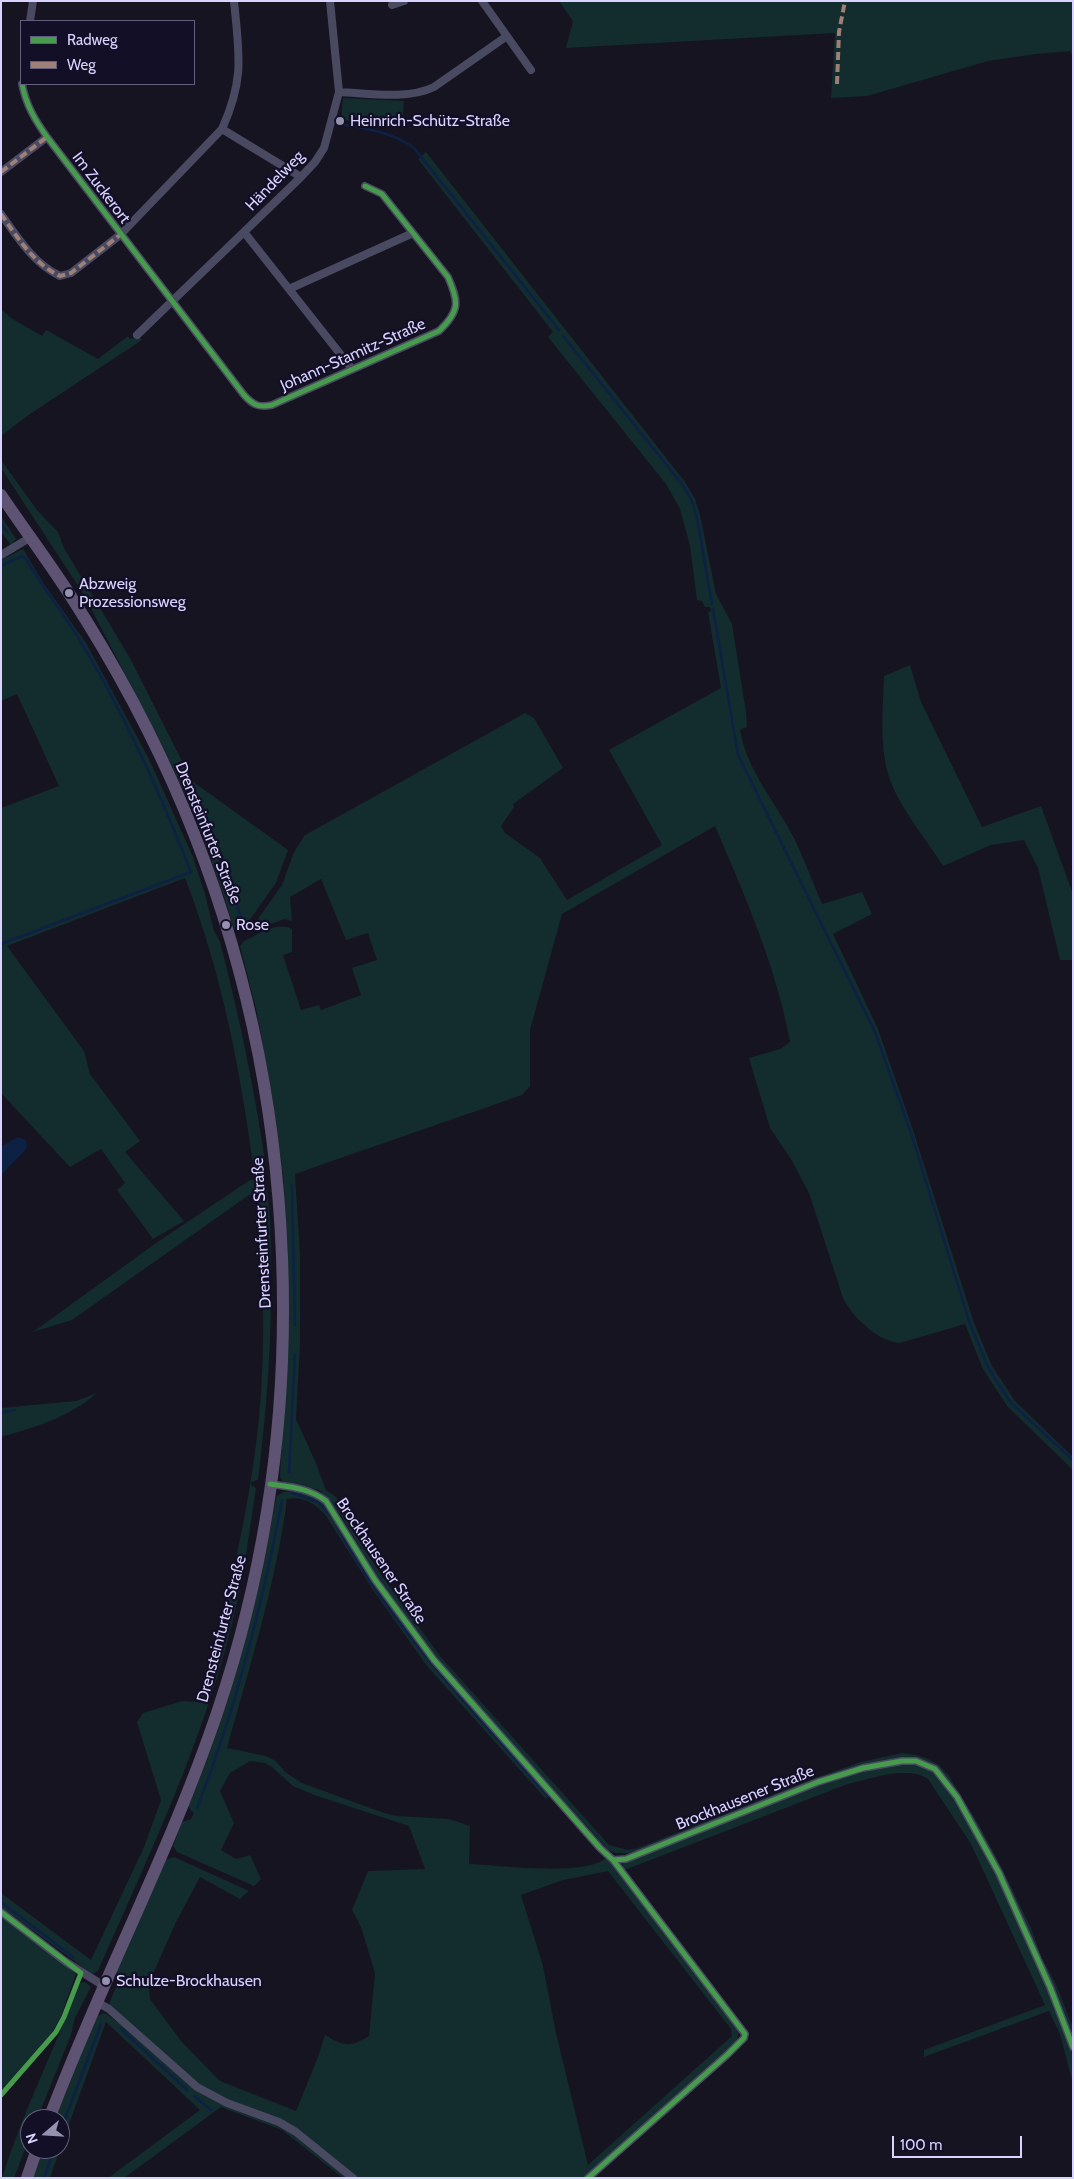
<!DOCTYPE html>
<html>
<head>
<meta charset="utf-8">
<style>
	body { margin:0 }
	#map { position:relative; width:1074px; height:2179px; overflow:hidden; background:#161421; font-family:Cabin,sans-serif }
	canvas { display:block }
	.frame { position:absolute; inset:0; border:2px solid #d9d4ff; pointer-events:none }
	.legend { position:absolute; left:20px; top:20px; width:175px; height:65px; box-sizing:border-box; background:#130f26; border:1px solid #625e7d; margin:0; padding:6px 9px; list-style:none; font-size:15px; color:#d9d4ff }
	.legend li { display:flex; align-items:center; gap:10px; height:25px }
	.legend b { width:25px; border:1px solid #625e7d }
	.north { position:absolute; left:20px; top:2109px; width:50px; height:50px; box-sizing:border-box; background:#130f26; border:1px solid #625e7d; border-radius:50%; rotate:251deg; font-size:14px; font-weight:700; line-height:20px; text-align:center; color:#d9d4ff }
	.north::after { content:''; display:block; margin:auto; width:18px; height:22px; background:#9591b1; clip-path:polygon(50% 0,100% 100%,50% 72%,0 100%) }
	.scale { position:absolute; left:892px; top:2136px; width:130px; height:22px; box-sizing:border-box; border:2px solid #d9d4ff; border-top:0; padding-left:6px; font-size:15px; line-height:18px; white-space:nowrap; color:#d9d4ff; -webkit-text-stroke:4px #130f26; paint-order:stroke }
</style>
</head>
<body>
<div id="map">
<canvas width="1074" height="2179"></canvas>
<div class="frame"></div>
<ul class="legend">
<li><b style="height:6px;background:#469c4c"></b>Radweg</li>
<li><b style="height:6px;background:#9e8076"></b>Weg</li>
</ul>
<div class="north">N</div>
<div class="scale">100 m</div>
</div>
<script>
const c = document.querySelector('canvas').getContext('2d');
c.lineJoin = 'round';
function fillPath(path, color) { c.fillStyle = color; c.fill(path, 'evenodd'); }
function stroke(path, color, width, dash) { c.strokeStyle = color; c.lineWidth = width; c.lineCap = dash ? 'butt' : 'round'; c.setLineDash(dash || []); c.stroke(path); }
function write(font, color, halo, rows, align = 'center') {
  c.font = font + ' Cabin,sans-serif'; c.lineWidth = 4.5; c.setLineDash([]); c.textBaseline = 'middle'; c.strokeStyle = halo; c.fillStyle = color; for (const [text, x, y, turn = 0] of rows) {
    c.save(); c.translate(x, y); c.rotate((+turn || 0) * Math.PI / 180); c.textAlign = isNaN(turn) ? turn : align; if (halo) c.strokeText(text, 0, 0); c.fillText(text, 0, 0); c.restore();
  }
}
fillPath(new Path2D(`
	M559,1H1073V57L1070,51L1036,54L988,61L867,96L831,98L835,33L566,48L573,21Z
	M343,98L404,101L402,126L341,120Z
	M426,152L685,482L695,499L700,515L716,594L732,624L746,712L747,727L740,730C747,771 777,804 795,840C805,861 813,883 822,904L862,892L872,914L833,934L878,1029L913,1130L974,1323L992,1366L1015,1401L1073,1457V1470L1007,1406L983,1369L965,1324L900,1343C879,1342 852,1317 843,1298L809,1193L791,1159L770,1128L749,1058L780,1049L790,1042C776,966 745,896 715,826L562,914L530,1030V1086L522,1095L295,1174L300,1254V1344L296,1419L315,1461L326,1490L336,1497L358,1539L382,1576L440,1656L609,1845L628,1850L638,1848L815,1778L861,1762L902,1753L916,1755L928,1759L939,1765L949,1776L979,1825L1002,1868L1031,1928L1042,1958L1056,1984L1073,2028V2038L959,1796L937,1768L903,1758L863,1765L633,1853H616L608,1850L436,1659L379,1580L340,1514L329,1500L319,1490L283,1482L280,1477L288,1318V1250L283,1174L272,1096L257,1013L240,946L244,941C260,934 275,921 292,929V952L283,955L301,1010L319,1005L321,1010L361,995L352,968L377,960L368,933L346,940L321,879L290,897L292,921L284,919L248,933L282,885L294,852L305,835L525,713L534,718L563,768L513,804L514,807L501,826L505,833L540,858L567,900L662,845L609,750L721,688L708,612L711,611L710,607H705L702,601L697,600L690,546L680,509L666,484L548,337L553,332L418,159Z
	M1,309L11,318L42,336L46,330L98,359L128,336L130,339L138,336L142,340L30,414L1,436Z
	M1,460L37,510L58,532L64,548L130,658L192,781L288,850L276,883L241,932L234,929L225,899L194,814L165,751L84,595L1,468Z
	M1,516L16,539L11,545L1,532Z
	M23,549L44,584L86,643L149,759L193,857L205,894L214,931L220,942C239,1015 254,1087 265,1161L262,1169L254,1173C241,1072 222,974 185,878L7,946L84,1051L90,1074L140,1141L125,1152L184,1221L153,1239L117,1190L125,1183L101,1149L70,1167L1,1093V808L59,786L17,694L1,701V560Z
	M910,665L921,702L982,827L1041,806L1073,894V960H1060L1038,868L1024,840L991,845L943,866C928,842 904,813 893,787C878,754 883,711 884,676Z
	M262,1179L266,1182C270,1210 271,1238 271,1266C272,1338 267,1408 258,1480L251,1482V1485L256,1488C250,1527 245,1568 236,1607C207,1734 150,1853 98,1971L92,1974L1,1907V1893L91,1960L144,1847L161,1800L137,1722L143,1713L182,1701L198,1702C226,1608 249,1516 259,1418C266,1344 263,1269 258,1195H249L72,1320L33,1332L156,1243L250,1180Z
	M97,1393C70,1417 36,1427 1,1437V1408L76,1401Z
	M291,1491L313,1496L323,1503L373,1581L551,1795L546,1799L427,1666L373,1590L326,1516C316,1504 303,1496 287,1499C276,1583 250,1666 227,1748L266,1756L276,1761L285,1772L302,1783L384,1813L397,1816L449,1819L470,1826L469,1864C499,1865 584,1877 606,1858L736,2025L739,2031L736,2043L584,2178H356L297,2131L218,2096L198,2085L109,2004L116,1987L117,1970L165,1860L174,1857L249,1891L240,1899L200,1877L176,1922L149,1983L150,1999L181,2041L220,2081L296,2111L318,2057L325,2035C344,2046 349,2048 369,2036L375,1973L361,1927L352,1910L368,1871L425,1869L409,1826L314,1795L293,1786L272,1767L265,1763L250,1761L230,1773L220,1791L234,1823L221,1850L236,1859L250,1855L261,1879L254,1886L177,1852L173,1846L182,1822L191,1819L194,1813L189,1808V1805C231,1706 258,1603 276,1497L283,1492ZM608,1871L731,2029L732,2036L588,2165L556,2033L543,1966L521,1895L563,1880Z
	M891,1764H916L931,1771L954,1798L997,1874L1066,2031L1073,2057V2084L1060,2034L1049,2011L924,2057V2050L1045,2005L971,1844L928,1779C908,1765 868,1779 845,1785L622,1871L623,1864L626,1861L818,1785Z
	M1,1916L76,1974L61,2016L53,2031L1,2091Z
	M85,1982L91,1987L75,2018L71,2035L37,2119H30V2136L14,2178H2C23,2111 55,2048 80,1983Z
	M105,2013L125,2027L196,2090L268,2120L295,2135L350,2178H343L282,2130L221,2107L124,2178H108L200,2110L106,2022L60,2149V2119H55L97,2016Z
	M44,2149H60L50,2178H33Z`), '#132c2d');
fillPath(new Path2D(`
	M19,1137L26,1140L27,1148L1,1175V1146Z`), '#0d2144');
stroke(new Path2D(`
	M341,124C367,129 393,132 414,148L559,330
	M563,336L682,484L692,501L697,518L712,604
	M1,524L7,532
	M1,566L22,556L25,558C41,584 59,608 76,634C122,708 159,790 191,872L1,944
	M713,609L738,755L875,1032L911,1133L970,1324L989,1369L1011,1403L1073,1460
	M205,812L243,923
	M292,1185L295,1325
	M1,1413L15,1410
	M289,1472L295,1355
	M292,1493L318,1502L330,1515
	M337,1526C391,1628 473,1710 548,1796
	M197,1808C236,1709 262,1606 282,1501
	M1,1902L73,1957
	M120,2028L187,2090
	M194,2096L211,2110
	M60,2132L101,2024
	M44,2178L54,2149`), '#0d2144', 2.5);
stroke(new Path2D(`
	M234,1C239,54 245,78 222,129L301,177
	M482,1L531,70
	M392,5L404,1
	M30,21L33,1
	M22,84C26,105 35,120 47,137L244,395C253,405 259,408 272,405L439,331C460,311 459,302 448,277L382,194L365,186
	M339,92C367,93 408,100 434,87L507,36
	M1,172L47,137
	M1,214C17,237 34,264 60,276L71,273L120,235L222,129
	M244,232L352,369
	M289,289L413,233
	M137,335L301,177L315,162L324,148L339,92L330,1
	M1,555L31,537
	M270,1484C291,1487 309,1488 326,1501L375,1580L434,1660L600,1848L613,1860L745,2034L744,2038L727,2055L588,2178
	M613,1860L626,1859L818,1782L863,1768L902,1761H916L935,1769L957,1797L999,1873L1050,1987L1073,2047
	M1,1912L66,1962L104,1986
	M97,2002L109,2009L197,2087L227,2103L279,2122L296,2132L353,2178`), '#4a4962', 8);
stroke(new Path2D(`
	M1,495C24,529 48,561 70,595C114,663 153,735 184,809C302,1092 316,1419 218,1710C171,1850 101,1981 49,2119
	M27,2178L37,2149`), '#5e5373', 12);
stroke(new Path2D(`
	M837,84L839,32L845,1
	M1,172L47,137
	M1,214C17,237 34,264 60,276L71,273L120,235`), '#9e8076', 4, [8, 4]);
stroke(new Path2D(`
	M22,84C26,105 35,120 47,137L244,395C253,405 259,408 272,405L439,331C460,311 459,302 448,277L382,194L365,186
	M270,1484C291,1487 309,1488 326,1501L375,1580L434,1660L600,1848L613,1860L745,2034L744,2038L727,2055L588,2178
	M613,1860L626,1859L818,1782L863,1768L902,1761H916L935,1769L957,1797L999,1873L1050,1987L1073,2047
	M1,1912L81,1973L64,2017L56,2032L1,2095`), '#469c4c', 5);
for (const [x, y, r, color] of [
	[340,121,5,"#9591b1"],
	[69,593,5,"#9591b1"],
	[226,925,5,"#9591b1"],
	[106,1981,5,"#9591b1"]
]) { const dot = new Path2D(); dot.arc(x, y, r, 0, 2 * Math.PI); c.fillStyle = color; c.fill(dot); stroke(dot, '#130f26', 2); }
write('16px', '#d9d4ff', '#130f26', [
	["Heinrich-Schütz-Straße",350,121],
	["Abzweig",79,584],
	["Prozessionsweg",79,602],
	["Rose",236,925],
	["Schulze-Brockhausen",116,1981]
], 'left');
write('16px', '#d9d4ff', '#130f26', [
	["Händelweg",275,181,-46],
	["Im Zuckerort",101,188,53],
	["Johann-Stamitz-Straße",353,355,-24],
	["Drensteinfurter Straße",208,833,68],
	["Drensteinfurter Straße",262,1233,-93],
	["Brockhausener Straße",381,1561,56],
	["Drensteinfurter Straße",222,1629,-75],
	["Brockhausener Straße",745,1798,-22]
]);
</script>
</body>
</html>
